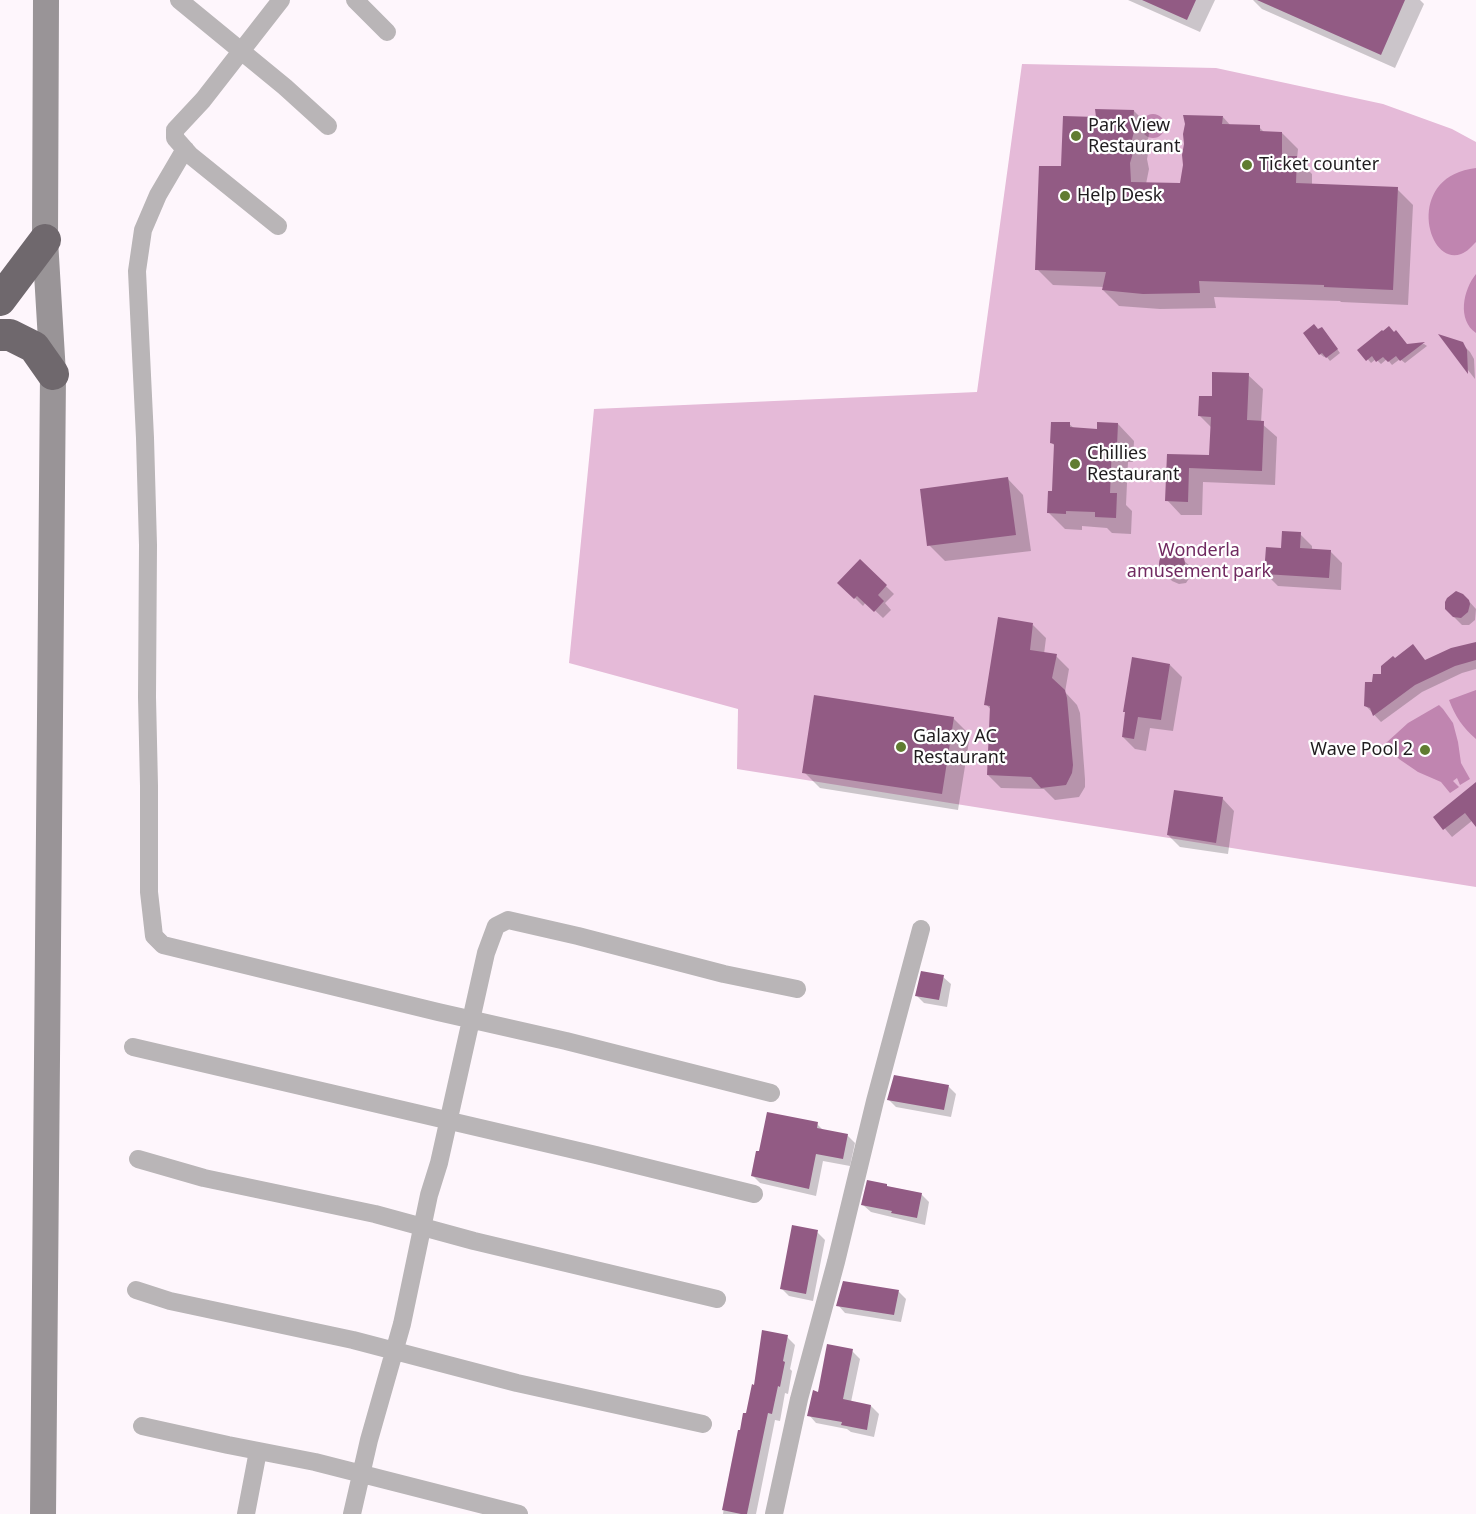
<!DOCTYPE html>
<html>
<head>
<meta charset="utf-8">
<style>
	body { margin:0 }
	canvas { display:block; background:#fef6fc }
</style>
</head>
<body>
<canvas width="1476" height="1514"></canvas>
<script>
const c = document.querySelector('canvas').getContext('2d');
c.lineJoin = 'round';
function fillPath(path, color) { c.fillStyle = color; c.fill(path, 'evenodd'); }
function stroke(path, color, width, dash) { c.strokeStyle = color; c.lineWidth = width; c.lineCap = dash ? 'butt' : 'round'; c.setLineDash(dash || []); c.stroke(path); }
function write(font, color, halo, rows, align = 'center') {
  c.font = font + ' "Noto Sans",sans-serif'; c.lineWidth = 4.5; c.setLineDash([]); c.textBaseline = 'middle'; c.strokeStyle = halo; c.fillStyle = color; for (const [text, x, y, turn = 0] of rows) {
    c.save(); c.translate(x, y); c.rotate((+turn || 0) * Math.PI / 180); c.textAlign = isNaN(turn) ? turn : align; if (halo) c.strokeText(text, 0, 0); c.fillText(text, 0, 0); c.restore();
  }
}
fillPath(new Path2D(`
	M1022,64L1216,68L1383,104L1452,129L1476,142V887L737,769L738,709L569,663L594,409L977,392Z`), '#e5bad8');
fillPath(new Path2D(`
	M1141 126a12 12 0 1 1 24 0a12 12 0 1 1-24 0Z
	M1476,168V242C1472,246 1467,252 1461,254C1427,267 1404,176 1476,168Z
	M1476,274V333C1457,320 1463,290 1476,274Z
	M1476,690V739C1463,728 1455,716 1449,700Z
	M1439,705L1443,709L1453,723L1458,742L1461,763L1470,779L1460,785L1457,778L1453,781L1459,787L1450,793L1441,782L1418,772L1399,759L1386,743L1408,723Z`), '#c085b0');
fillPath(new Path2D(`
	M1128,0H1215L1200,32Z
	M1253,0H1420L1424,4L1395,68L1262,9Z
	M1134,111L1150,127L1148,140L1149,149L1147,159L1149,169L1146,184L1181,185L1223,117L1231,126L1259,127L1265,133H1282L1298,149L1297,159L1312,174V185L1397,189L1413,205L1408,305L1341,302L1340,301L1214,297L1216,308L1160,309L1119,306L1103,290L1104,287L1053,285L1037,269L1063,168L1098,119Z
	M1319,330L1325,332L1340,353L1330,361L1326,356L1324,357L1320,354Z
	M1442,337L1462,344L1470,352L1474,359L1475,379Z
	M1424,344L1427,346L1405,363L1400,359L1392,365L1387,359L1381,364L1376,359L1371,363L1360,350Z
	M1248,375L1263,389L1261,423L1277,437L1275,485L1203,482L1202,515H1181L1167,500L1168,455L1211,456L1212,428L1200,416L1213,397Z
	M1069,424L1075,429L1098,430L1118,424L1134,441L1133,462H1128L1126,505L1132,511L1131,534L1112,533L1107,528L1082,526V530L1065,529L1048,512L1053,493L1055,446L1052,443Z
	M1007,478L1023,495L1031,551L945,561L929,545Z
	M1300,534L1312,546V550L1330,551L1342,563L1341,590L1278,586L1266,574Z
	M1169,553L1176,554L1191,567L1192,574L1186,583L1179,584L1172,581L1162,569L1161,561L1163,558Z
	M860,561L894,594L885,603L891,610L883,618L866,602L863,606L840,583Z
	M1466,598L1476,609L1475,620L1469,625H1462L1446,609Z
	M1033,625L1046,638L1044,654L1056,656L1069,669L1065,692L1077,705L1080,713L1085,779V787L1079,797L1055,800L1044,789L1001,788L988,775L991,710L986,704Z
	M1476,643V669L1462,673L1422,692L1381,722L1366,706L1373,684L1382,676L1395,660L1426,661Z
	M1170,665L1182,677L1173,731L1150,728L1146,751L1135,749L1123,737L1127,714Z
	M953,718L970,735L958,810L820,788L804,772Z
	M1476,786V825L1473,820L1452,837L1435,817Z
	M1222,798L1234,811L1228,854L1180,847L1168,835Z
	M943,977L951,984L947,1007L924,1003L916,995Z
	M948,1086L956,1094L951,1117L896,1107L889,1100Z
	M817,1124L824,1131L847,1135L855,1143L850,1166L823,1161L816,1196L760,1183L752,1175Z
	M886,1185L889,1188L921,1194L929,1202L925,1225L871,1212L863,1205Z
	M817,1232L825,1240L813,1301L789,1296L781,1288Z
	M898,1291L906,1299L901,1322L845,1313L838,1305Z
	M787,1337L795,1345L790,1369L792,1371L788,1394L785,1393L780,1421L775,1420L756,1514H723L727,1487L741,1432L755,1386Z
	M852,1351L860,1359L851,1402L871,1406L879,1414L874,1437L851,1432L847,1429L816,1423L809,1415L819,1393Z`), '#0003');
fillPath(new Path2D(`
	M1142,0H1196L1187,20Z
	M1257,0H1405L1381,55Z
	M1095,109L1134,110L1133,123L1134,132L1131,143L1133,153L1130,163L1131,182L1180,183L1183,165L1182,155L1184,144L1183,134L1185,124L1183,115L1223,116L1222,124L1260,125V131L1282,132V156H1297L1296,183L1398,187L1393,290L1324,287V285L1199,281L1200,293L1143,294L1102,290L1106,272L1035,270L1039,166H1061L1063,116L1096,117Z
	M1314,324L1318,329L1322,327L1338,349L1326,358L1322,353L1319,355L1303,333Z
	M1389,326L1394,332L1396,330L1407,344L1425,342L1400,361L1396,356L1388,362L1383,357L1376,362L1372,356L1366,361L1357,350L1382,330L1383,331Z
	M1438,334L1463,342L1467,350L1468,374Z
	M1212,372L1249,373L1247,420L1264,421L1262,471L1189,468L1188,502L1165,501L1167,454L1209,455L1211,417L1198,416L1199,396H1212Z
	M1051,422H1070V427L1097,429V422L1118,423L1117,446H1112L1110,493H1117L1116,518L1095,517V512L1066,511V514L1047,513L1048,491H1052L1054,444L1050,443Z
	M1008,477L1016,535L927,546L920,489Z
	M1282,531L1301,532L1300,548L1331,550L1329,578L1264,574L1266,547L1281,548Z
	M1159 564a13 13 0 1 1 26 0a13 13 0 1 1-26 0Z
	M860,559L887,585L878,595L884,601L874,612L857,596L854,599L837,583Z
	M1456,591L1463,594L1469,600L1470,604L1468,612L1461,618L1453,617L1445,609V602L1447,598Z
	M998,617L1033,623L1030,650L1057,654L1052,678L1065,690L1067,698L1073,765L1072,773L1066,785L1041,788L1031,777L987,775L990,706L984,705Z
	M1476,642V660L1455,666L1415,685L1373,716L1370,708L1364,706L1365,682H1372L1373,674H1381V666L1393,656L1395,658L1413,644L1425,660L1451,648Z
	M1132,657L1170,664L1161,720L1138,717L1134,739L1122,737L1125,712H1123Z
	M814,695L954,717L942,794L802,773Z
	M1476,782V827L1465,813L1443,830L1433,817Z
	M1174,790L1223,797L1216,843L1167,835Z
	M921,971L944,975L939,1000L915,996Z
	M894,1075L949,1085L944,1110L887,1100Z
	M767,1112L818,1122L817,1128L848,1134L843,1159L816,1154L809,1189L751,1176L756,1151H759Z
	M867,1180L887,1184V1186L922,1193L917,1218L891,1213L892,1211L861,1205Z
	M792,1225L818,1230L806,1294L780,1289Z
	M843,1281L899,1290L894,1315L836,1306Z
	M762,1330L788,1335L783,1361L785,1362L780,1387L778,1386L772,1414L768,1413L747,1514H741L722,1510L738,1430H740L743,1413H746L752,1384L754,1385Z
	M827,1344L853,1349L843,1399L871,1405L867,1430L841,1425L842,1422L807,1416L813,1390L818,1392Z`), '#925b84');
stroke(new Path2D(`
	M179,0L285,87L328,126
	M355,0L387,32
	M185,149L158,195L143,230L137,271L145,438L148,545L147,697L149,786V892L154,936L163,945L438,1012L566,1041L771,1093
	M278,226L190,155L175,138V130L203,100L281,0
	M133,1047L596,1155L754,1194
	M138,1159L204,1178L375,1214L474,1241L717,1299
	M136,1290L170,1301L353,1340L517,1383L703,1424
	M142,1426L228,1445L315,1462L519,1514
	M246,1514L258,1451
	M352,1514L369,1440L402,1324L429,1195L439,1163L486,953L496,926L508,920L578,936L724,974L797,989
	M774,1514L799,1399L836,1262L875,1101L921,929`), '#b9b5b7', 18);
stroke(new Path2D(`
	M43,1514L53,374L45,240L46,0`), '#999497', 26);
stroke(new Path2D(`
	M0,300L45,240
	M0,335H10L34,347L53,374`), '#6f686d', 32);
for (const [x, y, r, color] of [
	[1076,136,6,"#607c31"],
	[1247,165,6,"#607c31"],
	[1065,196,6,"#607c31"],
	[1075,464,6,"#607c31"],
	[901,747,6,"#607c31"],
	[1425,750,6,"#607c31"]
]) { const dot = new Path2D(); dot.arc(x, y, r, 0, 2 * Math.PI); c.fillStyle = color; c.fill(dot); stroke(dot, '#fff', 2); }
write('18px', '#201d1f', '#fff', [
	["Park View",1088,126],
	["Restaurant",1088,147],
	["Ticket counter",1259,165],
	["Help Desk",1077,196],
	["Chillies",1087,454],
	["Restaurant",1087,475],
	["Galaxy AC",913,737],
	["Restaurant",913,758],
	["Wave Pool 2",1413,750,"right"]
], 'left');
write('18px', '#702960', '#fff', [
	["Wonderla",1199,551],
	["amusement park",1199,572]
]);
</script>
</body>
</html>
